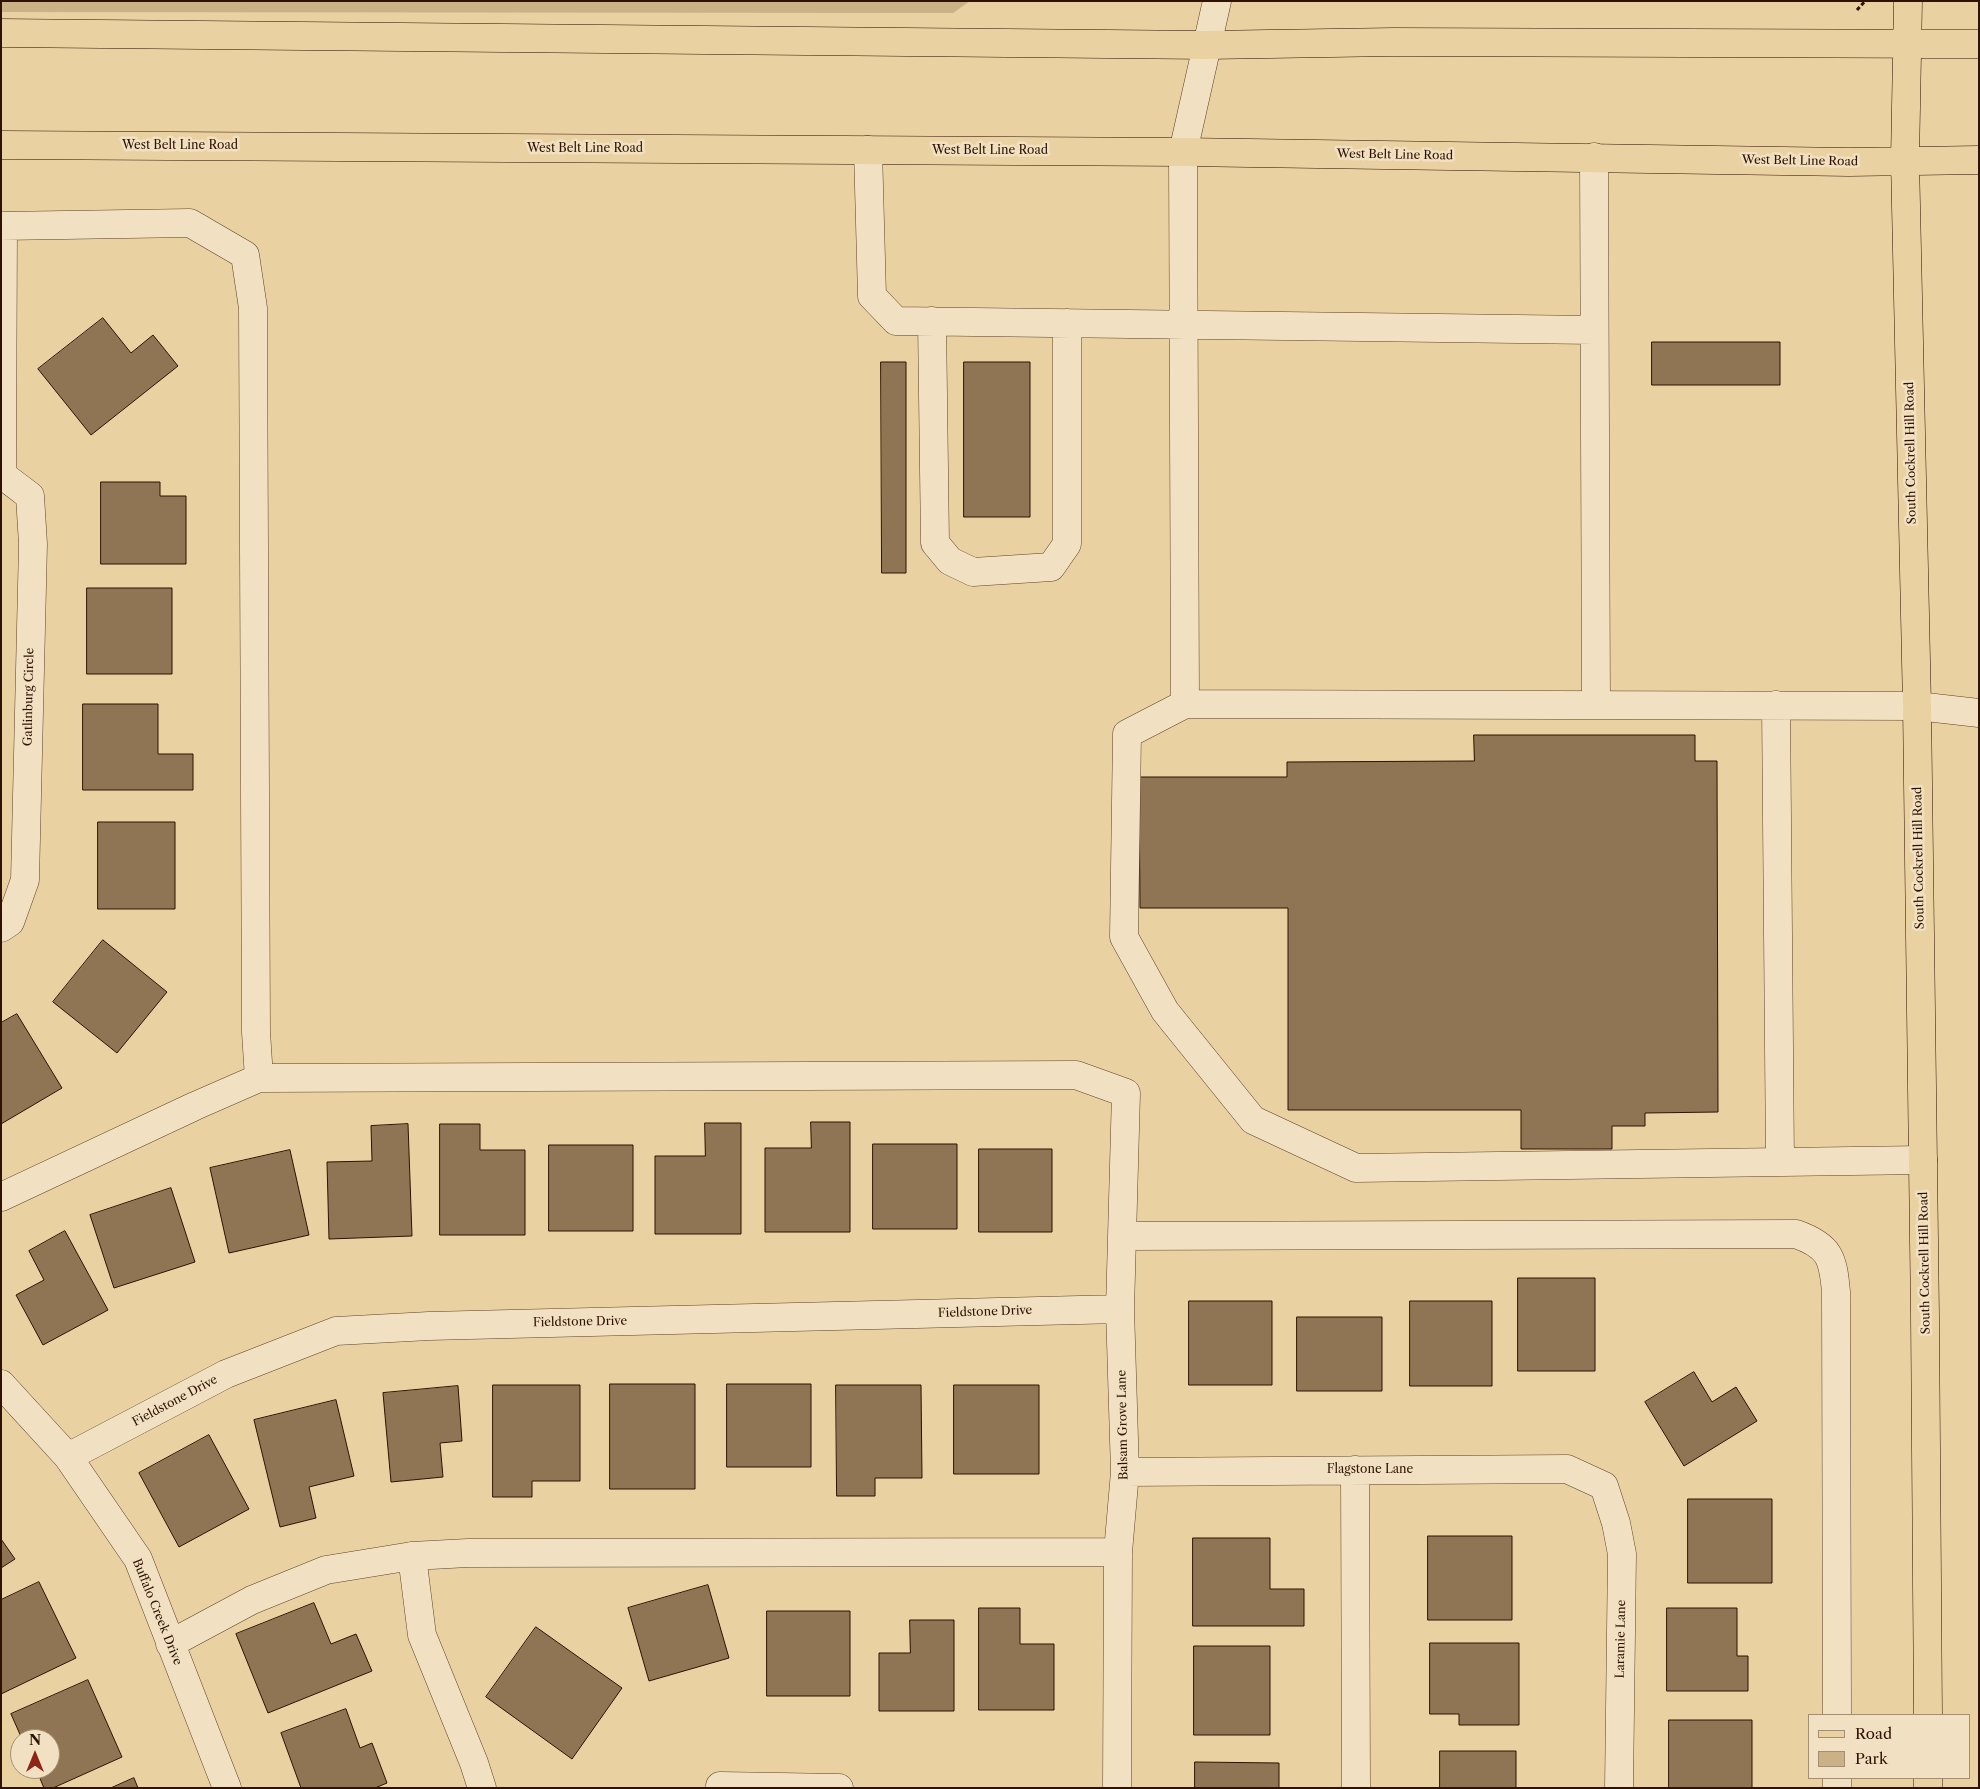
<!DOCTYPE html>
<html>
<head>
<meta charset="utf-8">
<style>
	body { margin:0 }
	#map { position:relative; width:1980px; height:1789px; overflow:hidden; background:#ead1a1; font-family:"Libre Caslon Text",serif }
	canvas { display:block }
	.frame { position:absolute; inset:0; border:2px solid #2f1200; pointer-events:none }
	.legend { position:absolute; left:1808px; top:1714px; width:162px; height:65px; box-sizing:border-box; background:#f1e1c2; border:1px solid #a38e74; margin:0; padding:6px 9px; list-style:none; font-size:15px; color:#2f1200 }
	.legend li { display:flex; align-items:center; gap:10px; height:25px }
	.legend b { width:25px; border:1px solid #a38e74 }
	.north { position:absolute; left:10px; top:1729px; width:50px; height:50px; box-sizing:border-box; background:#f1e1c2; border:1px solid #a38e74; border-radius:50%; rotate:0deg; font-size:14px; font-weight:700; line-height:20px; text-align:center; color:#2f1200 }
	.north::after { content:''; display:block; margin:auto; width:18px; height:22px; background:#8f2418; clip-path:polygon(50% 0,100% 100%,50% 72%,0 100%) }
</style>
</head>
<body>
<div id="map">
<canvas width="1980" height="1789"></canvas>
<div class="frame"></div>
<ul class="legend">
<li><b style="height:6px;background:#ead1a1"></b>Road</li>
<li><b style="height:14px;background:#cab186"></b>Park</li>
</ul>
<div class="north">N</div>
</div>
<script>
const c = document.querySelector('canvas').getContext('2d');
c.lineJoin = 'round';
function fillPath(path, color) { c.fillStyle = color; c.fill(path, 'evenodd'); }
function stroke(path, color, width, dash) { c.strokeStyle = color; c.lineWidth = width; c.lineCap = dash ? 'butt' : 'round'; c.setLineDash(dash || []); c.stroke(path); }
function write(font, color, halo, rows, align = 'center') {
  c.font = font + ' "Libre Caslon Text",serif'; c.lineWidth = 5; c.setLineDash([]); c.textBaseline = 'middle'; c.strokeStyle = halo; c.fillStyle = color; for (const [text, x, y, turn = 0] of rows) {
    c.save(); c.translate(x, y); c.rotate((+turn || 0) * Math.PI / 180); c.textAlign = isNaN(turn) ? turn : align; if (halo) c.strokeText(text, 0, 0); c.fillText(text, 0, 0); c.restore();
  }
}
fillPath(new Path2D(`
	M1,1H970L953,13L1,12Z`), '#cab186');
const building = new Path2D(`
	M103,318L131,353L153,335L178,366L91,435L38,369Z
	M1652,342H1780V385H1652Z
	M881,362H906V573H882Z
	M964,362H1030V517H964Z
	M101,482H160V496H186V564H101Z
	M87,588H172V674H87Z
	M83,704H158V754H193V790H83Z
	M1474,735H1695V761H1717L1718,1112L1645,1113V1126H1612V1149H1521V1110H1288V908H1140L1139,777H1287V762L1474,761Z
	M98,822H175V909H98Z
	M103,940L167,992L117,1053L53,1002Z
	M17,1014L62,1088L1,1124V1023Z
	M811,1122H850V1232H765V1148H811Z
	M705,1123H741V1234H655V1156H705Z
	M408,1124L412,1236L329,1239L327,1162L372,1161L371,1126Z
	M440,1124H480V1150H525V1235H440Z
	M873,1144H957V1229H873Z
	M549,1145H633V1231H549Z
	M979,1149H1052V1232H979Z
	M290,1150L309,1235L229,1253L210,1168Z
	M171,1188L195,1262L114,1288L90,1215Z
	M65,1231L108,1310L43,1345L16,1295L44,1280L29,1251Z
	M1518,1278H1595V1371H1518Z
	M1189,1301H1272V1385H1189Z
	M1410,1301H1492V1386H1410Z
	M1297,1317H1382V1391H1297Z
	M1694,1372L1712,1402L1736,1387L1757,1421L1684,1466L1645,1402Z
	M610,1384H695V1489H610Z
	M727,1384H811V1467H727Z
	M493,1385H580V1481H532V1497H493Z
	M836,1385H921L922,1478H875V1496H837Z
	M954,1385H1039V1474H954Z
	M458,1386L462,1441L440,1443L443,1477L391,1482L383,1393Z
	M336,1400L354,1476L309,1487L316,1518L280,1527L254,1420Z
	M209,1435L249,1509L179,1547L139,1473Z
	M1688,1499H1772V1583H1688Z
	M1428,1536H1512V1620H1428Z
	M1193,1538H1270V1589H1304V1626H1193Z
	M1,1539L15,1559L1,1568Z
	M39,1582L76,1658L1,1694V1600Z
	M708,1585L729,1658L649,1681L628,1608Z
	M314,1603L331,1644L356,1634L372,1671L268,1713L236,1634Z
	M979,1608H1020V1644H1054V1710H979Z
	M1667,1608H1737V1656H1748V1691H1667Z
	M767,1611H850V1696H767Z
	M910,1620H954V1711H879V1653H910Z
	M536,1627L622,1688L572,1759L486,1697Z
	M1430,1643H1519V1725H1459V1714H1430Z
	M1194,1646H1270V1735H1194Z
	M88,1680L122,1757L53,1788H44L36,1769H50V1739H22L11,1714Z
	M346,1709L360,1748L372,1743L387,1783L375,1788H301L281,1733Z
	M1669,1720H1752V1788H1669Z
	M1440,1751H1516V1788H1440Z
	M1195,1762L1279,1763V1788H1195Z
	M134,1778L138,1788H111Z`);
fillPath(building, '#907554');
stroke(building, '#2f1200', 1);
const minor = new Path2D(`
	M1217,1L1183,152L1185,704L1917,706L1979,713
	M868,150L872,296L896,321L1594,330
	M1594,157L1596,705
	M1,226L190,223L245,255L253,308L256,1032L259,1078
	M932,321L935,543L950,561L973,572L1051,567L1067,544V323
	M1,474L30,496L33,544L25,880L10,922L1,928
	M2,474L3,226
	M1185,704L1127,734L1124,937L1165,1011L1253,1120L1356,1168L1923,1160
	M1776,705L1780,1162
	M1,1197L195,1106L259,1078L1076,1075L1126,1093L1120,1309L1125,1472L1118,1552L1117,1788
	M1122,1236L1796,1234C1830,1246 1833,1258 1836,1292L1837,1715
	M1,1384L68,1457L138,1559L227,1788
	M68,1457L226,1374L336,1331L429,1326L1120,1309
	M1355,1470L1356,1788
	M1125,1472L1567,1469L1604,1486L1616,1523L1622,1554L1619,1788
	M412,1556L422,1635L474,1763L482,1788
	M170,1644L252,1600L326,1570L412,1556L468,1553L1118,1552
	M1837,1778V1788
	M720,1786L839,1788`);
const major = new Path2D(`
	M1908,1L1905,160L1917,706L1925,1316L1928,1715
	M1,33L1207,45L1393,42L1979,44
	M1,145L1183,152L1849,162L1979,160
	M1928,1778V1788`);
stroke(minor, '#5e4228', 29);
stroke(major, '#2f1200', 29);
stroke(new Path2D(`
	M1857,10L1865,1`), '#2f1200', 3, [4, 2.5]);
stroke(minor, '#f1e1c2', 28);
stroke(major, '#ead1a1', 28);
write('12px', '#2f1200', '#f1e1c2', [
	["West Belt Line Road",180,146],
	["West Belt Line Road",585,149],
	["West Belt Line Road",990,151],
	["West Belt Line Road",1395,155,1],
	["West Belt Line Road",1800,161,1],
	["South Cockrell Hill Road",1911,453,-91],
	["Gatlinburg Circle",29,697,-89],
	["South Cockrell Hill Road",1919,858,-91],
	["South Cockrell Hill Road",1925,1263,-91],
	["Fieldstone Drive",985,1312,-2],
	["Fieldstone Drive",580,1322,-1],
	["Fieldstone Drive",175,1401,-28],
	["Balsam Grove Lane",1123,1425,-91],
	["Flagstone Lane",1370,1470],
	["Buffalo Creek Drive",157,1612,68],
	["Laramie Lane",1621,1639,-89]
]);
</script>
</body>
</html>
